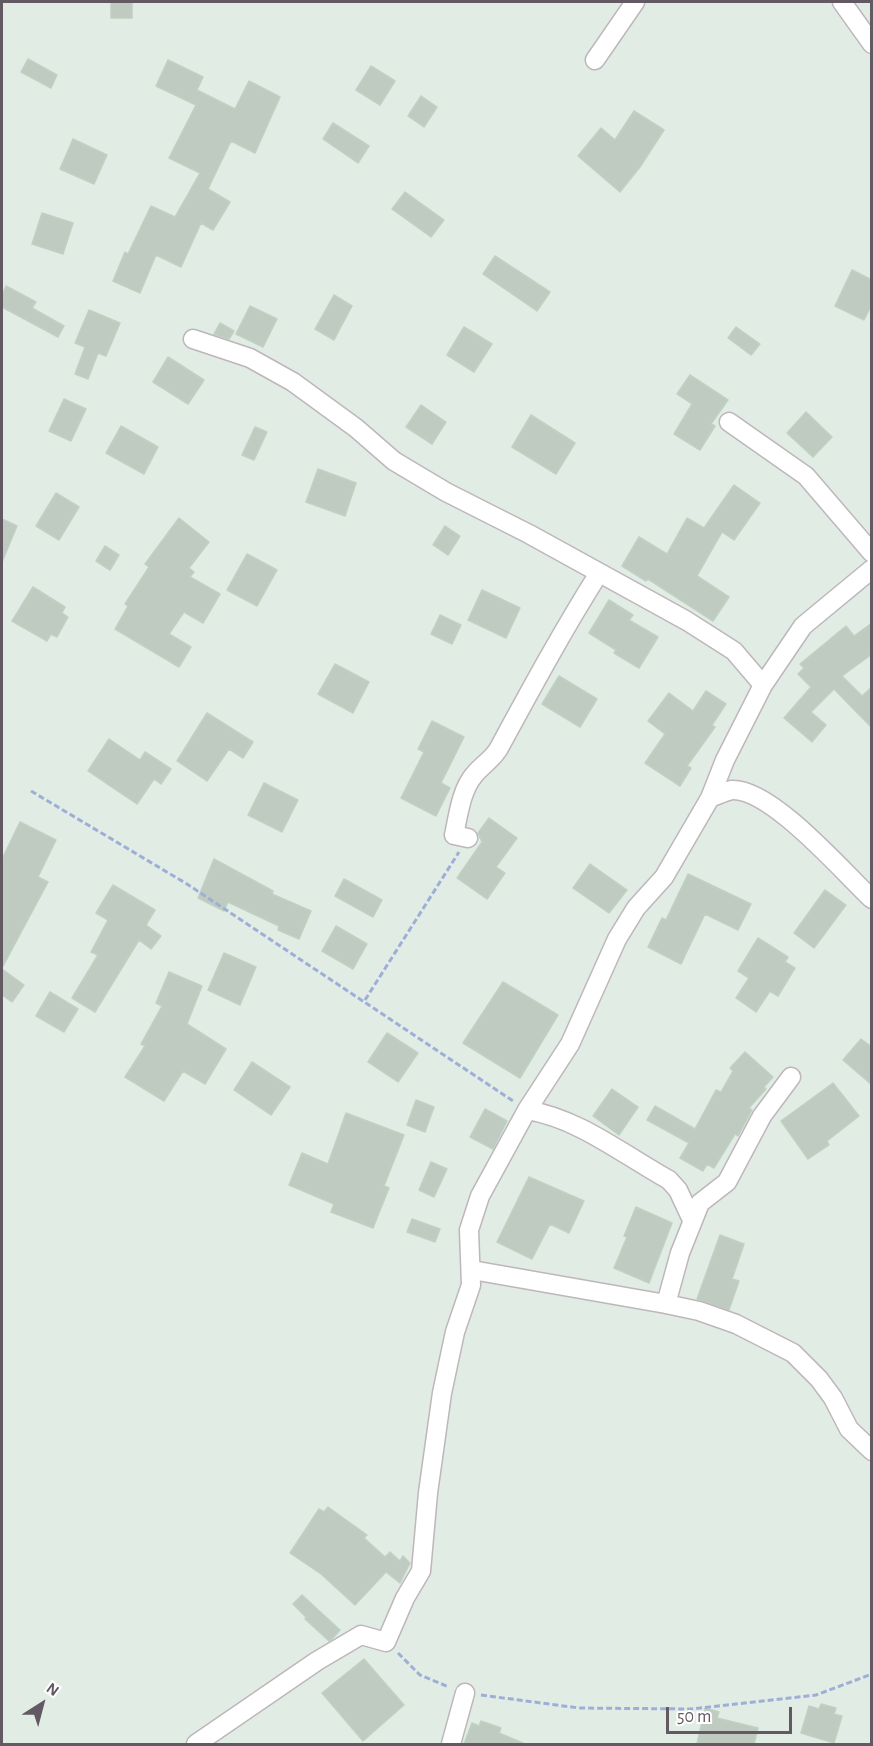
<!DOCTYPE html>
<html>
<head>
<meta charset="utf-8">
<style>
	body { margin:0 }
	#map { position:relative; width:873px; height:1746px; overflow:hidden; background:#e1ede4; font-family:"Alegreya Sans",sans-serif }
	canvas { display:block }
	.frame { position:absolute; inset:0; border:3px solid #625962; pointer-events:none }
	.north { position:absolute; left:12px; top:1674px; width:60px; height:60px; -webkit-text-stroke:4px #fff; paint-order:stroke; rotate:36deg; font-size:16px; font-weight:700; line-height:24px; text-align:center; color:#625962 }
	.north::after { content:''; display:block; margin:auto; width:21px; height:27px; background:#625962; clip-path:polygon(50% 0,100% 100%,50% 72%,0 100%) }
	.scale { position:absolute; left:666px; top:1707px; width:126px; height:27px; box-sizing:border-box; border:3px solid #625962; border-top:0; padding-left:8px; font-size:18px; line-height:21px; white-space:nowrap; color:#625962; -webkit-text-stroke:4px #fff; paint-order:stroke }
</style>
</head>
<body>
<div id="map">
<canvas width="873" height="1746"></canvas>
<div class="frame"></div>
<div class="north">N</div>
<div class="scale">50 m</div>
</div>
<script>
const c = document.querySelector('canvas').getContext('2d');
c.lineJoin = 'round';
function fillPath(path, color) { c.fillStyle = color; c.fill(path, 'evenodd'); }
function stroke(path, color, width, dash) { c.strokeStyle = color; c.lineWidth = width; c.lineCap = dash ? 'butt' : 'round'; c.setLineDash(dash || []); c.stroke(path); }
const building = new Path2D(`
	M111,2H132V18H111Z
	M28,59L57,75L51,88L21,72Z
	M168,60L203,77L197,90L235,109L249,81L280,97L255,153L231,141L208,189L230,202L213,230L201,223L181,267L156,255L140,293L113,281L125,252L128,254L151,206L175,217L200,173L169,158L196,105L156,86Z
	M371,66L395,81L380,105L356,90Z
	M421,96L437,107L424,127L408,116Z
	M634,111L664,130L640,167L620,192L578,156L601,128L615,140Z
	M333,123L369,146L358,163L323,139Z
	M73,139L107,155L94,184L60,169Z
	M405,192L444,220L431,237L392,209Z
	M42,213L73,223L63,254L32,244Z
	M495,256L550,292L537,311L483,274Z
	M852,270L872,280V304L864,320L835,306Z
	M6,286L36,302L32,308L64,326L58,337L2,307V295Z
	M334,295L352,306L334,340L315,329Z
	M250,306L277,319L263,347L236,334Z
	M89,310L120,323L106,356L98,353L88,379L75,374L85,347L75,343Z
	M220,323L234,331L229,339L214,334Z
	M464,327L492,344L474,372L447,355Z
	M736,327L760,344L751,355L728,338Z
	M168,357L204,380L188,404L153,382Z
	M690,375L728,400L711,424L715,426L700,450L674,434L692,404L677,394Z
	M64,399L86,409L71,441L49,431Z
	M421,405L446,422L432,444L406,427Z
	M806,412L832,437L813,457L787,433Z
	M531,415L575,443L556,474L512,447Z
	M121,426L158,447L144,474L106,453Z
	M255,427L267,432L254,460L242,455Z
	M318,469L356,483L345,516L306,502Z
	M734,485L760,503L734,540L722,532L697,576L729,597L713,621L648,579L646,581L622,566L639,537L667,554L687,518L704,528Z
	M56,493L79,507L59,540L36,526Z
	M179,518L209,542L189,568L194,572L190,577L220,594L203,623L184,612L169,634L191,647L179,667L115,629L128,606L125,604L149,567L145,564Z
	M2,519L17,526L2,562Z
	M445,526L460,536L448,555L433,545Z
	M105,546L119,555L110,570L96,561Z
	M247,554L277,570L257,606L227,590Z
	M33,587L65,607L62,613L68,617L57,637L51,634L47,641L12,621Z
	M482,590L520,608L506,638L468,620Z
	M609,600L633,615L629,620L658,637L639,668L614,653L616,650L589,633Z
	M440,615L461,625L452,644L431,634Z
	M872,623V654L842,676L862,696L872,687V728L834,689L811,712L826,725L812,742L784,718L811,687L798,674L804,668L800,664L846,626L854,636Z
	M335,664L369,682L353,713L318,694Z
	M559,676L597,699L580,727L542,704Z
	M706,691L726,704L712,725L715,727L687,766L691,768L680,786L645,763L665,734L648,721L669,693L693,711Z
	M207,713L253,742L243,758L229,749L207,781L177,761Z
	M432,721L464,737L441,783L450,788L436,816L401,798L424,752L418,749Z
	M109,739L140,760L145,752L171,769L161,784L154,779L137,804L88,771Z
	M264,783L298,800L282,832L248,815Z
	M489,818L517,838L496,867L505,873L487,899L457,878L482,842L478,833Z
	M20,822L56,840L38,877L48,882L2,968V859Z
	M214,859L273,891L272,894L311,911L299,939L278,930L279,926L228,902L224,911L198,898Z
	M590,864L627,890L609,913L573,888Z
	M688,874L751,904L738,930L705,914L681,964L648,947L662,918L666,920Z
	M344,879L382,900L373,917L335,896Z
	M113,885L155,910L146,925L161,936L151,949L139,940L95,1012L72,998L98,955L91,952L108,920L96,913Z
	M825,890L846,905L814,948L794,933Z
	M336,926L367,944L353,969L322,951Z
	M758,938L788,957L785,962L795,968L778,996L770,991L756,1012L736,998L749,978L738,971Z
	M224,953L256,967L240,1005L208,990Z
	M2,969L24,985L12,1002L2,995Z
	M169,972L202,986L187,1024L226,1049L205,1084L183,1071L164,1101L125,1077L145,1046L141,1044L162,1006L156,1003Z
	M503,982L558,1015L520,1078L463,1043Z
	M50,992L78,1009L64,1032L36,1016Z
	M387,1033L418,1053L398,1082L368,1062Z
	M861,1039L872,1047V1085L843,1060Z
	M745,1052L773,1077L764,1087L766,1089L749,1108L752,1110L738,1136L735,1134L714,1168L707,1164L703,1171L680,1158L689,1143L647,1120L655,1106L695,1129L716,1090L721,1092L733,1071L730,1068Z
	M252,1062L290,1087L271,1115L234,1090Z
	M833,1083L859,1116L827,1141L829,1145L808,1159L781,1121Z
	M612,1089L638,1107L619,1135L593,1116Z
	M416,1100L434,1107L425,1132L407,1125Z
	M485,1109L507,1121L493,1149L470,1137Z
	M346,1113L404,1135L384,1186L389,1188L373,1228L331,1212L334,1204L289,1185L302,1153L328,1164Z
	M431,1162L447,1169L434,1197L419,1190Z
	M529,1177L584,1201L569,1233L550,1224L532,1259L497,1242Z
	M636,1207L672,1223L649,1283L614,1268L627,1237L624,1236Z
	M412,1219L440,1229L435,1242L407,1232Z
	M720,1235L744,1244L732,1279L739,1281L729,1310L697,1299Z
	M328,1507L367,1535L364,1538L385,1557L390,1552L400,1561L403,1556L410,1563L400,1583L386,1572L355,1605L321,1574L290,1553L319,1509L324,1512Z
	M302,1595L340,1630L332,1639L329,1641L305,1619L306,1617L293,1604Z
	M364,1659L404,1705L363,1741L322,1693Z
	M821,1704L836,1708L834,1714L842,1716L834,1743L801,1733L809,1706L819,1709Z
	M705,1708L719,1712L717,1718L758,1728L754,1744H697Z
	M481,1721L501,1728L499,1733L525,1744H464L472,1723L479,1726Z`);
fillPath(building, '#bfcbc1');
stroke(building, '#bfd1c2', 1.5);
const minor = new Path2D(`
	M842,2L872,44
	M595,60L635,2
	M193,339L250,358L293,382L356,428L394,461L446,492L529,534L687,621L734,651L763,685
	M729,422L806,476L872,553
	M710,798L725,760L763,685L803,626L872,569
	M468,838L454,835C458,817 461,790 474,775C482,765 493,759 499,748C531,689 563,630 599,573
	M527,1110C580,1119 622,1154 669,1180L678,1190L692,1220
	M472,1270L666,1304L699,1311L736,1324L793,1353L819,1379L833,1398L849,1429L872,1451
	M666,1304L680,1253L700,1203L727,1182L762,1116L791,1077
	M196,1744L317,1661L361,1635L386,1642L405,1598L421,1571L428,1493L442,1393L455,1332L471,1285L469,1230L480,1196L527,1110L570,1044L617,939L636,908L664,877L710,798C716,796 725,791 732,790C771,788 843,872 872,899
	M451,1744L465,1693`);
stroke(minor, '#beb6bd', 21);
stroke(new Path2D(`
	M31,791L187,884L513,1101
	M365,1000L459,852
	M398,1653L420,1675L449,1687
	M481,1695L579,1708L691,1709L816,1695L872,1674`), '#9faed7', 3, [6, 3]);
stroke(minor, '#fff', 18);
</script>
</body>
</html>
